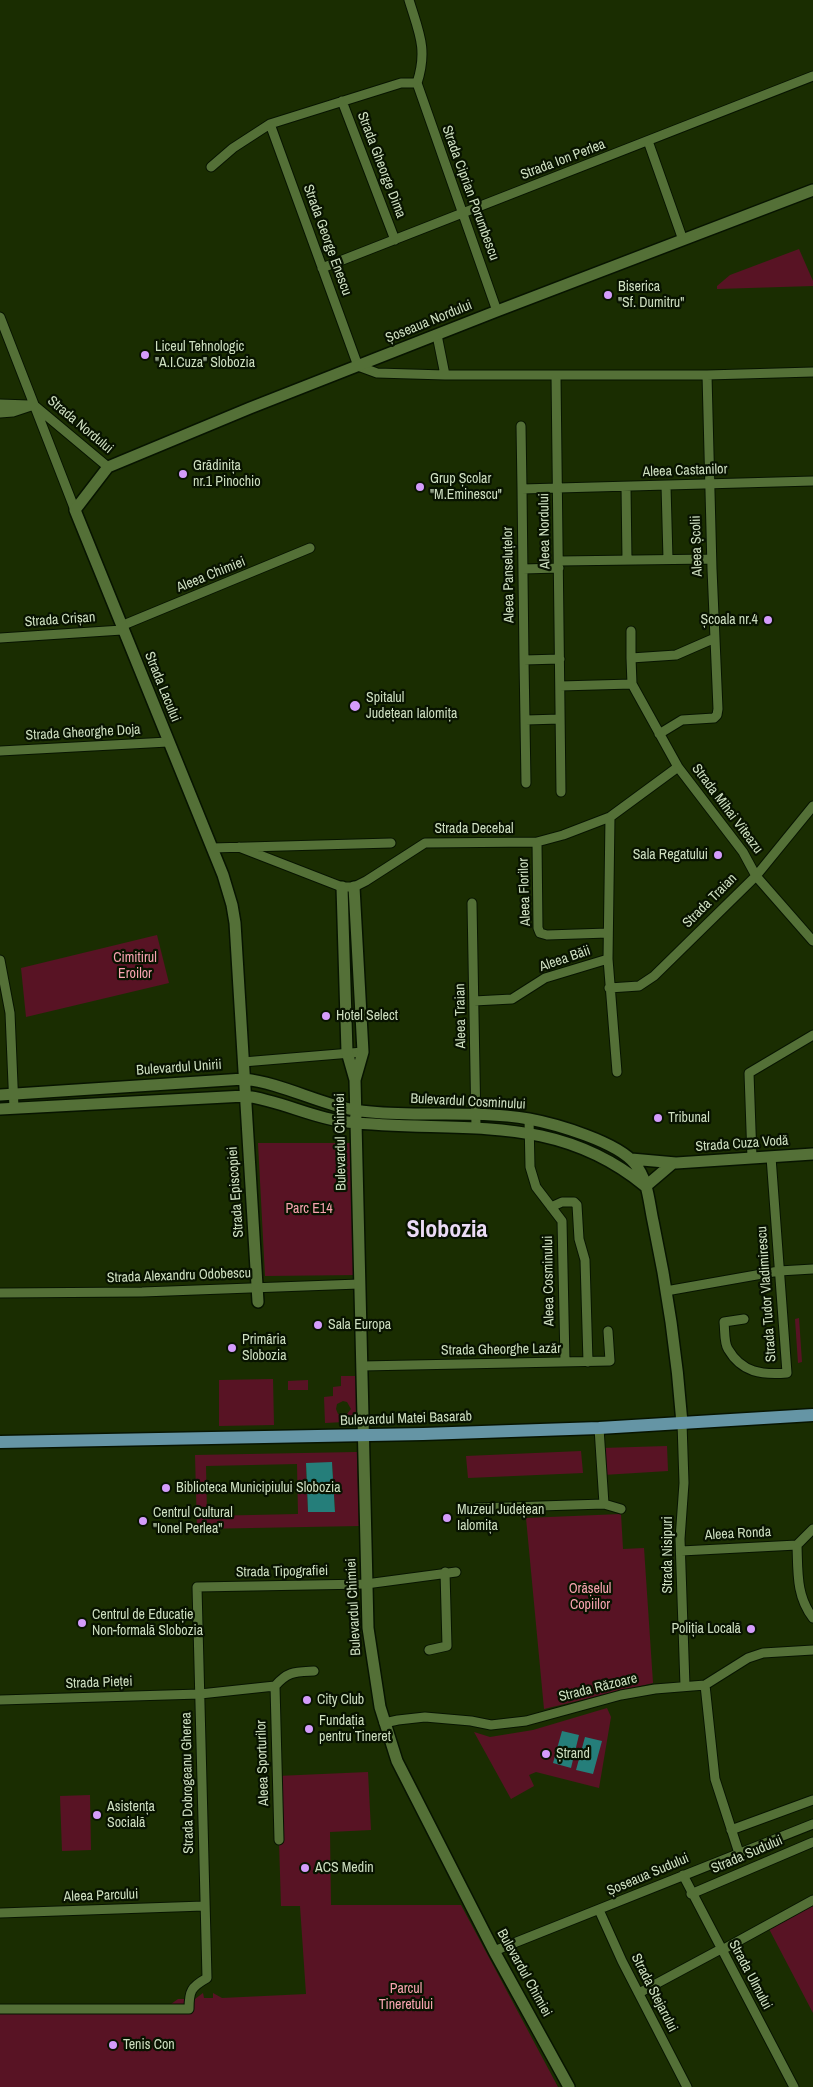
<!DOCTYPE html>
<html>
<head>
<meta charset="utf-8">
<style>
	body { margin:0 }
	canvas { display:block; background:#1a2d01 }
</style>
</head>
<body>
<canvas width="813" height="2087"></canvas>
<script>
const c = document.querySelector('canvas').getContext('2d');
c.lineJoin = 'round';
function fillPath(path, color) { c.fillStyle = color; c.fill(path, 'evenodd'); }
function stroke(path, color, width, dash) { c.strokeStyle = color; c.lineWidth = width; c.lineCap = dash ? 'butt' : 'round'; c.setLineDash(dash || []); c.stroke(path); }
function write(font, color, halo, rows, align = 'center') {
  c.font = font + ' "Archivo Narrow",sans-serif'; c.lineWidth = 4.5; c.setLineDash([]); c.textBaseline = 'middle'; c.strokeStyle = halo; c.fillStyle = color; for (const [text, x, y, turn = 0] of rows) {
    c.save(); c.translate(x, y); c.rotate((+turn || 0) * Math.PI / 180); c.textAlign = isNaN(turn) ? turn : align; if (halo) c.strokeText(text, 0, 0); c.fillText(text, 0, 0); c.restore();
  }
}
fillPath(new Path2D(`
	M799,249L813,281V286L717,289V286L730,275Z
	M157,935L169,983L26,1017L21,968Z
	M258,1143H356L359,1275L265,1276Z
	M799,1318L802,1362L798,1363L795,1319Z
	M341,1376H362L363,1421L325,1423L324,1397L333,1396V1387L341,1386ZM343,1401L347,1402L351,1409L347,1414L343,1416L338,1414L336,1409L337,1404Z
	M273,1379L274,1425L219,1426V1380Z
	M308,1380V1390H288V1381Z
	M667,1446L668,1471L603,1475L602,1448Z
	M581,1451L583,1473L468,1478L466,1456Z
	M357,1452L359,1526L198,1529L200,1524L197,1529L195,1455ZM332,1463L335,1512H308L306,1464ZM297,1464L298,1514L207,1516L206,1466Z
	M621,1514L623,1549L644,1548L653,1683L544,1709L526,1518Z
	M607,1708L611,1717L599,1788L536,1772L529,1775L534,1786L511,1799L474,1732L490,1737L533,1730Z
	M368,1772L371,1830L330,1832L331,1905H461L558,2087H0V2012L167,2007L178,1999H195L203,1993L204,1998H213V1993L222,1998L306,1994L300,1906H281L277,1776Z
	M90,1795L91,1850L62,1851L60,1796Z
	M813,1900V2013L767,1925Z`), '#581324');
fillPath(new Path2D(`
	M332,1462L335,1512H308L306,1463Z
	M562,1731L579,1735L571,1768L553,1763Z
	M585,1737L602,1741L593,1774L576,1770Z`), '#257e7a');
const minor = new Path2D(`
	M409,0C419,33 428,49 417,83
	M417,83L497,311
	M342,101L395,240
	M270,124L358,366L377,373L445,375H707L813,372
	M648,141L683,240
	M211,167L233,148L270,124L401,83H417
	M322,268L813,76
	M0,317L75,510
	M437,335L445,375
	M556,376L561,792
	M0,404L29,405
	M35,406L108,467
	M0,413L13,412L34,405
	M521,426L522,489
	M666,486L668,559
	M626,487L627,560
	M559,561L711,559
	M523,569L559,568
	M121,626L310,548
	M631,631V658
	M0,638L122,630
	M715,638L676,655L631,658L632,684L678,767L743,852L756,876L813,941
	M524,660L522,489L813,481
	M560,686L632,684
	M526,720L560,719
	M659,734L682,720L714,718L717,715L718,709L712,569L707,375
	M0,751L168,742
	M526,783L524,660L560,659
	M610,817L608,959L617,1072
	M537,842L538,928L540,933L547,935L608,933
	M239,847L342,887H354L366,881L425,843L537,842L563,835L610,817L678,767
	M212,848L391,843
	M472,903L476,1127
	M0,960L10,1013L14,1108
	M609,988L639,986L654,976L756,876L813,806
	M474,1001L512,999L545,978L608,959
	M243,1062L363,1052
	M529,1119L530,1167L536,1187L562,1221L565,1362
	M752,1158L749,1073L813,1035
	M551,1207L562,1202H574L577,1205L579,1239L585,1260L588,1362
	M666,1291L779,1271L813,1269
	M0,1293L142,1292L359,1284
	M744,1319L724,1322C725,1330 724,1343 728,1349C742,1373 762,1375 787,1373L771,1157
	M362,1366L610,1361L608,1331
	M682,1423L684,1483L680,1539L685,1686
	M604,1504L621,1509
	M476,1508L604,1504L599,1428
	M813,1529L797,1545C798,1572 796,1596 813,1618
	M681,1551L797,1545
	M429,1650L447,1646L445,1572
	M705,1685L715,1779L739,1853
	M0,1700L200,1694L275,1686
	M384,1723L398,1720L425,1717L471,1721L491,1725L526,1721L621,1695L655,1689L705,1685L748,1658L763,1653L813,1650
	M731,1830L813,1800
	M279,1840L275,1686C288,1671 295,1672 314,1671
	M683,1875L794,2087
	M691,1894L813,1842
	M599,1910L622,1961L687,2087
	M0,1913L204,1906
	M722,1950L813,1900
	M494,1951L813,1824
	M639,1993L721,1949
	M0,2009H189C189,1991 191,1987 207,1978L197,1587L366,1584L456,1572`);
const tertiary = new Path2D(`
	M342,887L347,1052L355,1080L368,1628L380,1707L397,1761L494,1951L569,2087
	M354,887L363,1052L355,1080
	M0,1095L244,1079C288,1084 326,1109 371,1112C423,1117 477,1110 529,1119C556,1124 618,1142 635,1164C648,1179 649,1203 653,1221C667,1287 677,1355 682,1423
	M0,1109L245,1096C280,1100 314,1119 347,1122C456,1134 553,1110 645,1186
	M631,1159L676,1163L813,1154
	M646,1186L673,1163
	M258,1302L235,923L232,905L223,875L75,510L108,467L250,408L497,311L813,190`);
const primary = new Path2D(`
	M0,1442L423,1434L599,1428L813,1415`);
stroke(minor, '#071400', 11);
stroke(tertiary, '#071400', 14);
stroke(primary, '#071400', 15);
stroke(minor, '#547037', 9);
stroke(tertiary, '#547037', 11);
stroke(primary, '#6595a5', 12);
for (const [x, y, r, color] of [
	[608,295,5,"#d49cfb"],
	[145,355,5,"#d49cfb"],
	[183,474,5,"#d49cfb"],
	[420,487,5,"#d49cfb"],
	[768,620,5,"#d49cfb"],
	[355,706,6,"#d49cfb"],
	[718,855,5,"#d49cfb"],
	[326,1016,5,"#d49cfb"],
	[658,1118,5,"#d49cfb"],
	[318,1325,5,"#d49cfb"],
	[232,1348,5,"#d49cfb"],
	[166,1488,5,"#d49cfb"],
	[447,1518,5,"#d49cfb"],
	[143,1521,5,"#d49cfb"],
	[82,1623,5,"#d49cfb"],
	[751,1629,5,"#d49cfb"],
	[307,1700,5,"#d49cfb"],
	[309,1729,5,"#d49cfb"],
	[546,1754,5,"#d49cfb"],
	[97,1815,5,"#d49cfb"],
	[305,1868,5,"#d49cfb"],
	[113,2045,5,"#d49cfb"]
]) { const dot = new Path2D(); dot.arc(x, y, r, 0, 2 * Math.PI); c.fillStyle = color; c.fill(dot); stroke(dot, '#081300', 2); }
write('14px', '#cedfc0', '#081300', [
	["Strada Ion Perlea",563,160,-21],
	["Strada Gheorge Dima",381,165,69],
	["Strada Ciprian Porumbescu",470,193,70],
	["Strada George Enescu",327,240,70],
	["Șoseaua Nordului",429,322,-22],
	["Strada Nordului",80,425,40],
	["Aleea Castanilor",685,471,-2],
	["Aleea Nordului",545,531,-91],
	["Aleea Școlii",697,546,-92],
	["Aleea Chimiei",211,575,-22],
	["Aleea Panseluțelor",509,575,-91],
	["Strada Crișan",60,620,-4],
	["Strada Lacului",162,687,68],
	["Strada Gheorghe Doja",83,733,-3],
	["Strada Mihai Viteazu",727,809,53],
	["Strada Decebal",474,829],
	["Aleea Florilor",525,892,-92],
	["Strada Traian",710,901,-45],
	["Aleea Băii",565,959,-19],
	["Aleea Traian",461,1016,-91],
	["Bulevardul Unirii",179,1068,-4],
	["Bulevardul Cosminului",468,1102,3],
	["Bulevardul Chimiei",341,1142,-91],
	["Strada Cuza Vodă",742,1144,-4],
	["Strada Episcopiei",236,1192,-94],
	["Strada Alexandru Odobescu",179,1276,-2],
	["Aleea Cosminului",549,1281,-91],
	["Strada Tudor Vladimirescu",767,1294,-94],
	["Strada Gheorghe Lazăr",501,1350,-1],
	["Bulevardul Matei Basarab",406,1419,-2],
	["Aleea Ronda",738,1534,-3],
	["Strada Nisipuri",668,1555,-90],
	["Strada Tipografiei",282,1572,-1],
	["Bulevardul Chimiei",354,1607,-93],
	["Strada Pieței",99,1683,-2],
	["Strada Răzoare",598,1688,-14],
	["Aleea Sporturilor",263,1763,-92],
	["Strada Dobrogeanu Gherea",188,1783,-91],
	["Strada Sudului",747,1855,-23],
	["Șoseaua Sudului",648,1875,-23],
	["Aleea Parcului",101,1896,-2],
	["Bulevardul Chimiei",524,1973,61],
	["Strada Ulmului",750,1975,62],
	["Strada Stejarului",654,1993,63]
]);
write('14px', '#cedfc0', '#081300', [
	["Biserica",618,287],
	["\"Sf. Dumitru\"",618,303],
	["Liceul Tehnologic",155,347],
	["\"A.I.Cuza\" Slobozia",155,363],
	["Grădinița",193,466],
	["nr.1 Pinochio",193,482],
	["Grup Școlar",430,479],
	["\"M.Eminescu\"",430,495],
	["Școala nr.4",758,620,"right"],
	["Spitalul",366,698],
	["Județean Ialomița",366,714],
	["Sala Regatului",708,855,"right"],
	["Hotel Select",336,1016],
	["Tribunal",668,1118],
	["Sala Europa",328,1325],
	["Primăria",242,1340],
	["Slobozia",242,1356],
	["Biblioteca Municipiului Slobozia",176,1488],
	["Muzeul Județean",457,1510],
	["Ialomița",457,1526],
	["Centrul Cultural",153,1513],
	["\"Ionel Perlea\"",153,1529],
	["Centrul de Educație",92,1615],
	["Non-formală Slobozia",92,1631],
	["Poliția Locală",741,1629,"right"],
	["City Club",317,1700],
	["Fundația",319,1721],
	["pentru Tineret",319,1737],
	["Ștrand",556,1754],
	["Asistența",107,1807],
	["Socială",107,1823],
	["ACS Medin",315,1868],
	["Tenis Con",123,2045]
], 'left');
write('14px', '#f8a4b0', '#081300', [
	["Cimitirul",135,958],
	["Eroilor",135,974],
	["Parc E14",309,1209],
	["Orășelul",590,1589],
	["Copiilor",590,1605],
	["Parcul",406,1989],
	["Tineretului",406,2005]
]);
write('bold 24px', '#ebdbf6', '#081300', [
	["Slobozia",447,1231]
]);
</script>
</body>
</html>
